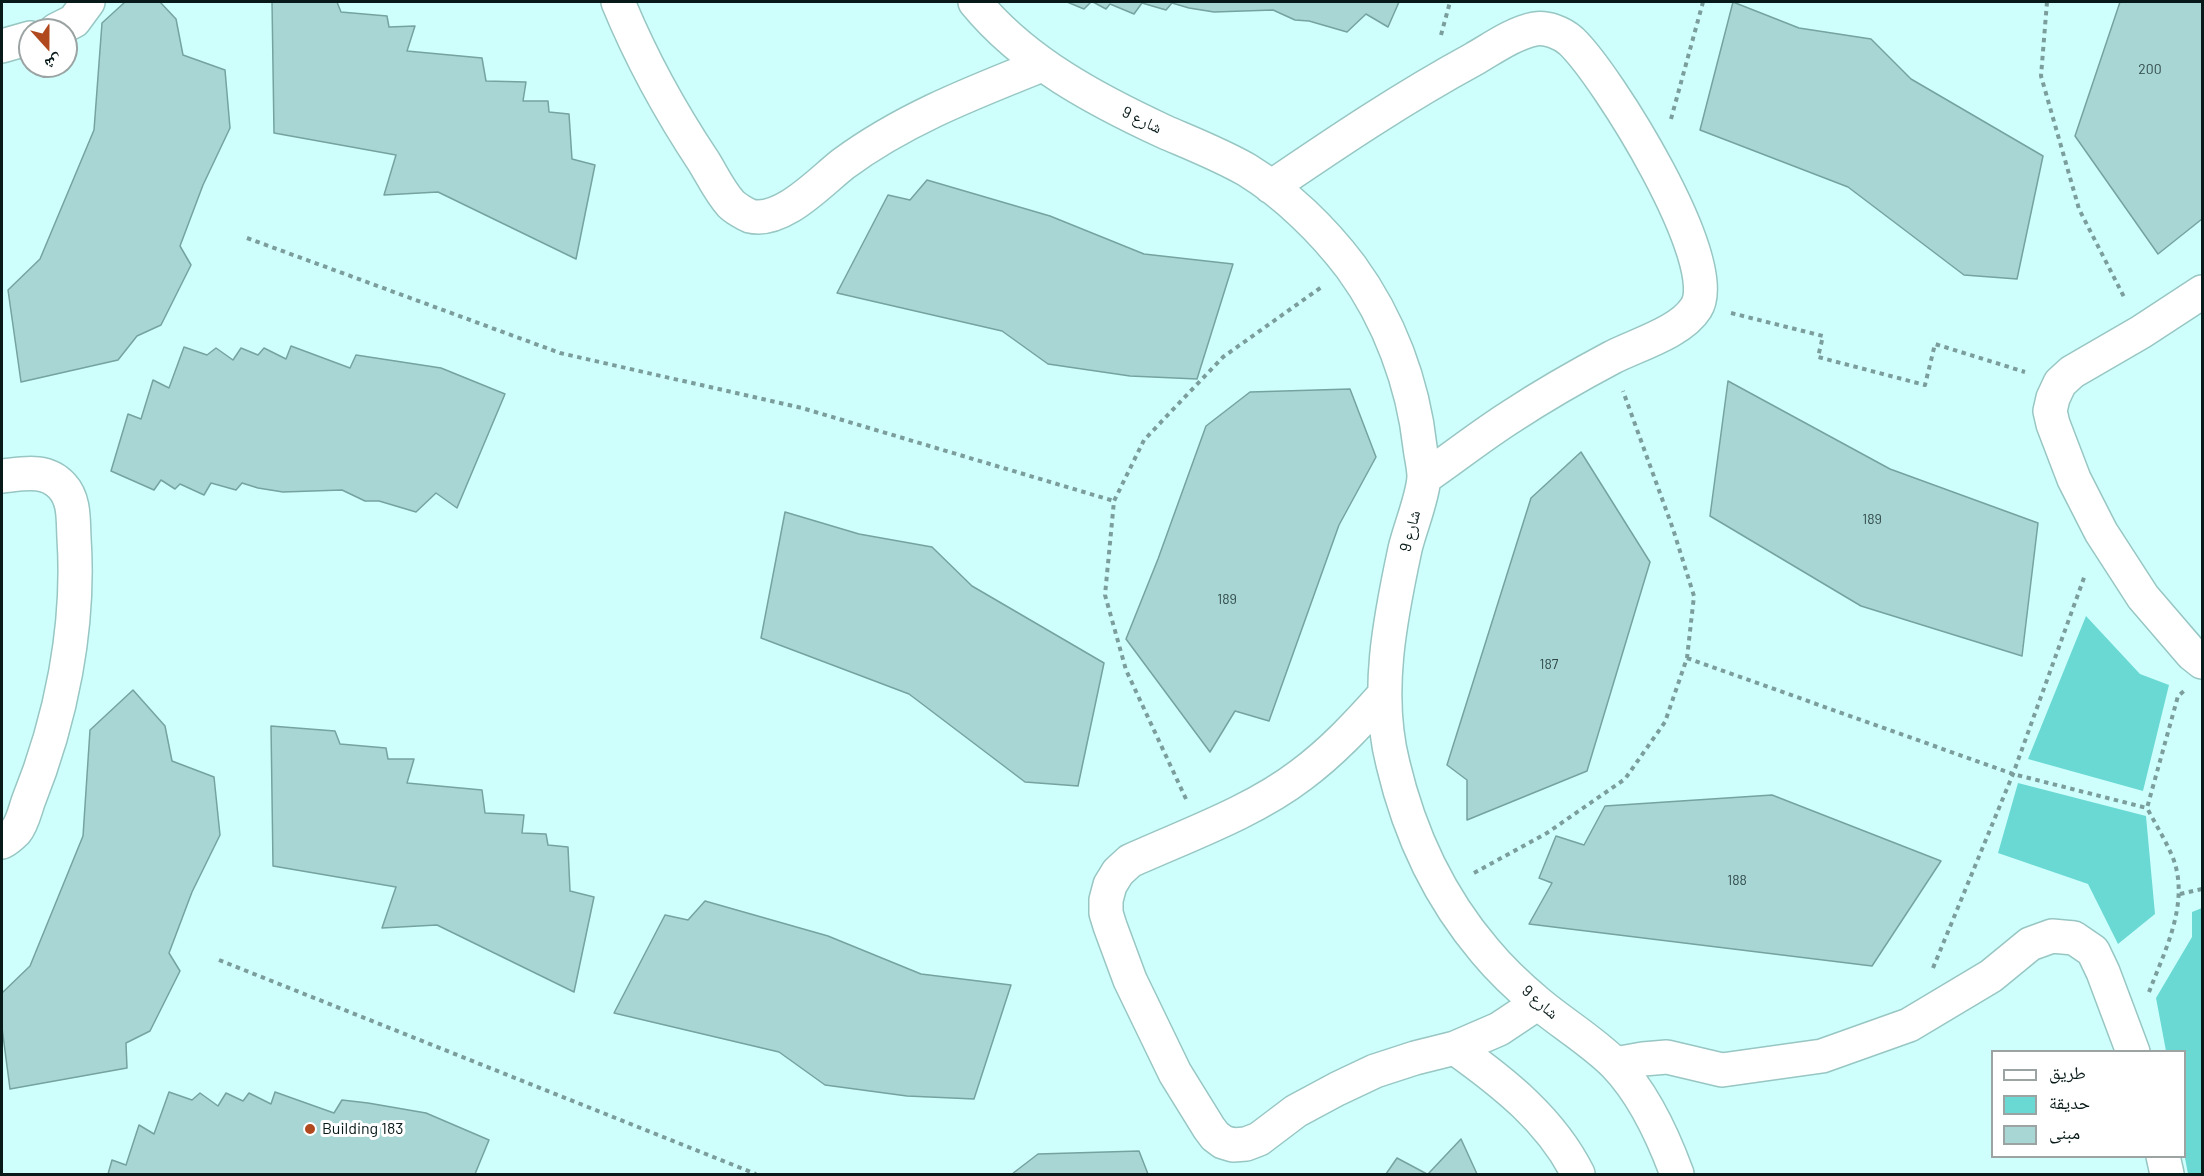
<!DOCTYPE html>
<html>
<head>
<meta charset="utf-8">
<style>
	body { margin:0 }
	#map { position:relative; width:2204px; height:1176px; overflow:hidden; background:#cffffc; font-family:Barlow,"Noto Naskh Arabic",sans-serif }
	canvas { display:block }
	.frame { position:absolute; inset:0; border:3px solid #071918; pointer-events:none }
	.legend { position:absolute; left:1991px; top:1050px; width:195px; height:108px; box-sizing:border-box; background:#fff; border:2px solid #9ca3a3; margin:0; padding:8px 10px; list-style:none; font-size:18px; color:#071918 }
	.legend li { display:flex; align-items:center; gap:12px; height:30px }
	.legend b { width:30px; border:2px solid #9ca3a3 }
	.north { position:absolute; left:18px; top:18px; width:60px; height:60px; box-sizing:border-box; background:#fff; border:2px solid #9ca3a3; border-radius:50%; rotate:159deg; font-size:16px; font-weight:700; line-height:24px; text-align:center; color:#071918 }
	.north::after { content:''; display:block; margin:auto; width:21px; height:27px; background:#b04a1e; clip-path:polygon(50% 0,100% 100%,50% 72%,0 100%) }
</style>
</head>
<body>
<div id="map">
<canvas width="2204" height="1176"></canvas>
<div class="frame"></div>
<ul class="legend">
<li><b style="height:8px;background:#fff"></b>طريق</li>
<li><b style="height:16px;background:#6ad9d4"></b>حديقة</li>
<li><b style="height:16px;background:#a8d6d4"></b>مبنى</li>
</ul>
<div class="north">ش</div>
</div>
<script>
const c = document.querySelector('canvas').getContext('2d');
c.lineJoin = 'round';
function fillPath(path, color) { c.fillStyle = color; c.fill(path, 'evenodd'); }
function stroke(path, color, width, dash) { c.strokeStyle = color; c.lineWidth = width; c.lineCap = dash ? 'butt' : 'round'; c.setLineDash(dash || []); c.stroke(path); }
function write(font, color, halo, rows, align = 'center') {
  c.font = font + ' Barlow,"Noto Naskh Arabic",sans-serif'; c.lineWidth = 6; c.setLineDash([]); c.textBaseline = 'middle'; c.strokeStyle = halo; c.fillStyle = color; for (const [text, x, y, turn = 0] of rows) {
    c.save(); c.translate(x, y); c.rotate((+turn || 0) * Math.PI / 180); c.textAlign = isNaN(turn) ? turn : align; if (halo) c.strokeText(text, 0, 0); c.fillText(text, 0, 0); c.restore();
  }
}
fillPath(new Path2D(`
	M2086,616L2140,674L2169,685L2143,791L2028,759Z
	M2018,783L2146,816L2155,914L2118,944L2088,884L1998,853Z
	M2202,908V1174H2188L2184,1153V1052L2166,1051L2156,998L2192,937V912Z`), '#6ad9d4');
const building = new Path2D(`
	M125,2H160L176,19L183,55L225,70L230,128L203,185L180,246L191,265L161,325L137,336L118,360L21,382L8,290L40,259L94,130L102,23Z
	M272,2H337L341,12L387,16L389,27L415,26L407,51L482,58L486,81L526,82L523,101H548L549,112L569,114L572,159L595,165L576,259L438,192L384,195L396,155L274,133Z
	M1067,2H1091L1084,9Z
	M1093,2H1399L1388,27L1366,14L1347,32L1309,21L1295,20L1273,10L1214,12L1189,8L1172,3L1166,10L1142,3L1134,14L1110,4L1106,9Z
	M1733,2L1799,28L1871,39L1911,79L2043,156L2017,279L1964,275L1848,187L1700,130Z
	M2120,2H2202V219L2158,254L2075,136Z
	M927,180L1050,216L1144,254L1233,264L1197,379L1130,376L1048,364L1002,331L837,293L888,195L910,200Z
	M291,346L350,368L356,355L441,368L505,394L457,508L436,493L416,512L379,501H365L342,490L283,492L258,488L242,483L236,490L211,483L204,495L180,484L175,489L161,480L154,490L111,471L128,414L141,419L153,380L169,388L184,347L207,355L216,348L233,360L241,348L258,355L264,348L286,359Z
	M1728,381L1890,469L2038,523L2022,656L1861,606L1710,516Z
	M1350,389L1376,457L1339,525L1269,721L1235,711L1210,752L1126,639L1158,559L1206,426L1250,392Z
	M1581,452L1650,562L1587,771L1467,820V780L1447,765L1531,498Z
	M785,512L859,534L932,547L972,586L1104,663L1078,786L1025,782L909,694L761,638Z
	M133,690L165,726L172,761L214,777L220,835L192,892L169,953L180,971L150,1031L126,1043L127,1068L10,1089L2,1028V993L30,966L83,836L90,730Z
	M271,726L335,731L340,744L386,748L388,759H414L407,783L482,790L485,813L524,815L522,833L546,834L548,845L568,847L570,891L594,897L574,992L437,925L382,928L396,887L273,866Z
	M1772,795L1941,861L1872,966L1529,924L1552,883L1539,878L1556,836L1584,845L1605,806Z
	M705,901L828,936L921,974L1011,985L974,1099L907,1096L825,1085L779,1052L614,1013L665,915L688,920Z
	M169,1092L192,1100L200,1093L218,1106L226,1093L243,1101L249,1093L271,1104L275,1092L334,1113L342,1100L368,1103L426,1113L489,1140L475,1174H108L112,1160L126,1165L139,1125L154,1134Z
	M1461,1139L1477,1174H1428Z
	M1139,1151L1148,1174H1012L1038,1154Z
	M1397,1158L1427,1174H1386Z`);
fillPath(building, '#a8d6d4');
stroke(building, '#75a3a0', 1.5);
const minor = new Path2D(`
	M618,2C641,58 670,111 704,162C712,175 720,192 731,204C735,208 745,214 750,216C782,224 820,182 843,164C904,119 972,93 1042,65
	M975,2C1024,62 1096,100 1165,132C1193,144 1221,155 1247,170C1286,194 1323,230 1351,267C1389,319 1413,383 1420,447C1421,456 1424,467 1424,477C1423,497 1410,528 1405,549C1390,619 1375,694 1393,764C1409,832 1439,897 1485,951C1500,969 1520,988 1538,1003C1563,1024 1592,1041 1615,1064C1644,1094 1663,1136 1677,1174
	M56,30L74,21L88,2
	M2,46L30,38
	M1271,187C1337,142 1404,97 1474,59C1493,48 1514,33 1535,29C1547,27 1562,33 1571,41C1607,75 1725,264 1696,308C1681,332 1639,344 1613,357C1579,375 1544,395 1512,416C1482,435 1453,458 1424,478
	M2202,292L2141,332L2072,372L2060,383L2053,398L2050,411L2053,424L2074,479L2101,532L2143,597L2192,654L2202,662
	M2,476C22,474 46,468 62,486C75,500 73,520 74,538C80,627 61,720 28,802C25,811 22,824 16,831C12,835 6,840 2,842
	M1383,696C1358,724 1332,752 1301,775C1253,812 1185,836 1130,861L1118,872L1110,885L1106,900V913L1110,926L1130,980L1175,1073L1209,1128L1215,1136L1223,1142L1233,1145L1246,1144L1259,1139L1296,1111L1337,1089L1375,1071L1415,1058L1455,1048L1499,1029L1538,1003
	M1455,1048C1504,1083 1551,1120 1578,1174
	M1615,1064L1643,1059L1667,1057L1722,1070L1822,1056L1909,1025L1991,976L2030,944L2052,936L2074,938L2093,951L2103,972L2133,1052
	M2163,1156L2167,1174`);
stroke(minor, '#97c6c3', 36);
stroke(new Path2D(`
	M2047,2L2041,76L2079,209L2125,299
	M1441,35L1450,2
	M1671,119L1703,2
	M247,238L560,353L802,408L1114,501
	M1731,313L1823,336L1818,357L1925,385L1935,344L2025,372
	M1687,658L2013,774L2147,808
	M1186,799L1126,670L1105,595L1114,501L1144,440L1223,357L1323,286
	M1474,873L1547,833L1625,779L1665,722L1687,658L1694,596L1673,529L1623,391
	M2180,894L2202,889
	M219,960L756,1174
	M1933,968L2013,774L2085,575
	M2149,992C2165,950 2190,903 2173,858C2166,841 2156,825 2147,808L2178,696L2184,691`), '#7b9e9c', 4, [4.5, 4.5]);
stroke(minor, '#fff', 33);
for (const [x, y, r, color] of [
	[310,1129,6,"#b04a1e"]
]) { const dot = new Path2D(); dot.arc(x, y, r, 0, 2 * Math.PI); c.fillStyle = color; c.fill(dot); stroke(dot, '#fff', 2); }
write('14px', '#2f4847', null, [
	["200",2150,69],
	["189",1872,519],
	["189",1227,599],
	["187",1549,664],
	["188",1737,880]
]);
write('16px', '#071918', '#fff', [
	["شارع 9",1142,120,26],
	["شارع 9",1410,531,-76],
	["شارع 9",1540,1002,41]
]);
write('16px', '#071918', '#fff', [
	["Building 183",322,1129]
], 'left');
</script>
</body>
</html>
